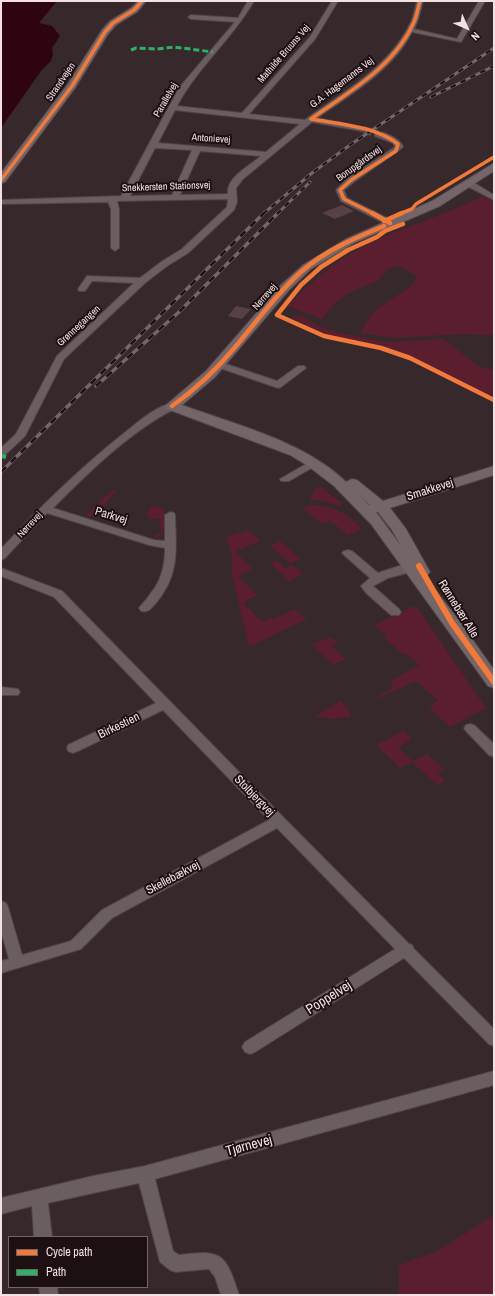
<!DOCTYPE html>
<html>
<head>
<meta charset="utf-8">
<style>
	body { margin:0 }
	#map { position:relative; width:495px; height:1296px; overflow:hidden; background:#37282c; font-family:"Archivo Narrow",sans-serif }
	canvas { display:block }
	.frame { position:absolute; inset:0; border:2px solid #f4e1e3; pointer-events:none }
	.legend { position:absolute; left:8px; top:1236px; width:140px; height:52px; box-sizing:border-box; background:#1c1012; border:1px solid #726466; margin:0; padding:5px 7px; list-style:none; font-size:12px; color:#f4e1e3 }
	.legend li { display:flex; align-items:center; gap:8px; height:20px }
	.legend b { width:20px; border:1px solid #726466 }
	.north { position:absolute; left:447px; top:8px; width:40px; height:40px; -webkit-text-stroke:3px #1c1012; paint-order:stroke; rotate:135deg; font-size:11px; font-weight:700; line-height:16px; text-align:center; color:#f4e1e3 }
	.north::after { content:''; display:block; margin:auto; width:14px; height:18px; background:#f4e1e3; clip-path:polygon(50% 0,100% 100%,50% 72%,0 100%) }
</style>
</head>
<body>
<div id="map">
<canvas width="495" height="1296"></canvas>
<div class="frame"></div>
<ul class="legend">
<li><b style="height:5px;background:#f17a3a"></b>Cycle path</li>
<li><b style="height:5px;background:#2db169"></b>Path</li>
</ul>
<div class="north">N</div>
</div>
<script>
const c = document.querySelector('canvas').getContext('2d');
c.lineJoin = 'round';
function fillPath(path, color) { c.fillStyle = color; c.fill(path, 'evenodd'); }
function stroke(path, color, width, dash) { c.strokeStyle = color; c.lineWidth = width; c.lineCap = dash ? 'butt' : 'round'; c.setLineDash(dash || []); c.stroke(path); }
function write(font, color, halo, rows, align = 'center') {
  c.font = font + ' "Archivo Narrow",sans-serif'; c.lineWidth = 4; c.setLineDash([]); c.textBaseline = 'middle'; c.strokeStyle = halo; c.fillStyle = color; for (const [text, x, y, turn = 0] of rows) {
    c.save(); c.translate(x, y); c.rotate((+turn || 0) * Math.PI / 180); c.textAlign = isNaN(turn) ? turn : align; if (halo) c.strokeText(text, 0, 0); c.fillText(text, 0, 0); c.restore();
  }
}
fillPath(new Path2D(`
	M482,196L494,202V335L462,334L395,338L360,333L371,315L378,308L414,284L416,275L398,266L388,269L377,281L347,294L335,303L322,319L288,306C311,282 335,261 364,246C402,227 444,216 482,196Z
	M299,315L324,328L339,333L387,342L443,339L480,367L494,370V398L470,388L411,358L380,347L349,341L325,335L291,317Z
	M320,486L343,504L340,506L318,500L309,501L315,489Z
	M114,490L117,491L94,516H86L103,498Z
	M317,505C335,507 350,515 362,529L348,535L330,521L321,523L302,508Z
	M151,506L164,509C164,518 168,542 152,536L161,532L160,518L147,519L149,515H146Z
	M248,530L260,541L235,552L253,569L238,576L257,595L243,603L263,622L272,618L273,619L295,609L307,619L249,647L232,574V556L226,537Z
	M280,541L301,559L290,563L270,546Z
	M277,560L285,568L292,565L303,574L289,581L270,563Z
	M411,607H417L486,708L450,727L429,708L432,707L431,704L438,700L416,681L377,699L375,698L392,689L393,686L390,681L419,665L408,655L403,654L384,638L387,636L375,625Z
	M331,637L338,643L331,646L346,659L333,665L312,645Z
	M341,701L350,712V717L334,719L318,717L317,715Z
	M403,731L412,739L398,748L413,761L427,754L444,769L438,773L445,780L437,785L412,762L400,768L376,745Z
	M494,1215V1295H399V1265L436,1252Z`), '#5a1e2e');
fillPath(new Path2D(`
	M1,1H57L39,23L52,26L60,36L52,48L53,54L51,61L41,71L1,128Z`), '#2d0410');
fillPath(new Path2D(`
	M342,205L354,211L335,219L322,213Z
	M236,306L251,309L242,319L228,316Z`), '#584047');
stroke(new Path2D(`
	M364,130L378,134`), '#534447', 8, [8, 3.5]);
const street = new Path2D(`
	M248,1H254C232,39 197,68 177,106L242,113L310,37L332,1H338L315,39L249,114L305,120C344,91 390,67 411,22C414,15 415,8 417,1H423L418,20L414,29L457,39L479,1H485L461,42L412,32C393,70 351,94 317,118L367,128V132L312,122L243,179L236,188L237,202L234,210L188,253L167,266L145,283L64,359L25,436L5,455L1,456V448L16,434L57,356L134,283L92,281L85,291H79L78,289L87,276L140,278L161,262L182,249L227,207L228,199L117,201L119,209V248L115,251L111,248V209L108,202L1,204V200L121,196L179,88L235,22L191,19L188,17L191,15L238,18ZM175,110L300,124L266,152L158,143ZM155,148L192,150L172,195L130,196ZM200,151L261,156C250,166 226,177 228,194L180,195Z
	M375,132C385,131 398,138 403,146L402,148L354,182L344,190L347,198L393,221L394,223L390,226L341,201L336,190L348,178L395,147L393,143L375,136Z
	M465,181H471L494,195V200L465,185Z
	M220,362L277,381L298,366H304L306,368L281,387L278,388L217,367L215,365Z
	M172,403L176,404L177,406L176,408C129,432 89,472 53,508L154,540L165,541V515L170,512L174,513L175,515C176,550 180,574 156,603C151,608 149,613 141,611L139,608C143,603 148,598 151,593C162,580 165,564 165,548L149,545L47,513L5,558L1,560V549C39,508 79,469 123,434C137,423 154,407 172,403Z
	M313,460L317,461L318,463L317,465L289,481H281L280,479Z
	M348,550L352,551L378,573C389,569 412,561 423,563L425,566L423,569L388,578L373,586L399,609L401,612L399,615H391L366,593L361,586L370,578L344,555L342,553L344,551Z
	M1,568L62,591L283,817L409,944L412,945L414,949L494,1029V1046L489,1044L404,958L255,1052L250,1054L245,1052L242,1047L245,1042L395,949L277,828L112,918L81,949L1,973V961L9,959L1,931V901L6,903L8,907L22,955L71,941L102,910L269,820L163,710L78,751L73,753L68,751L67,748L68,745L156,703L54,597L1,576Z
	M1,687L18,689L20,692L18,695H1Z
	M470,724L474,725L494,744V757L489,755L466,731L464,728L466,725Z
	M494,1071V1085L155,1179L173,1251L179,1255C222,1249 226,1254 239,1295H221L215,1277L209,1269L176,1272L170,1270L160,1262L139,1183L48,1203L52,1237H34L32,1206L1,1214V1198L93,1176L145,1166Z
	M39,1287H57L58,1295H40Z`);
const secondary = new Path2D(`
	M138,1H146L137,12L116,25L108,34L75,88L5,182L1,183V173L68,84L102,30L110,21L131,8Z
	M494,163V171L440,206L354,243L311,269L289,290L215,377L182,405C236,425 304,441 346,482L352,479L357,480L383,501L494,466V475L390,508L406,529L430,572L427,575L424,576L458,619L494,670V688L488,686L371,524L334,486L308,466L290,455L167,409L165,406L206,371L281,285L303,265L346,239L432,201ZM359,495L370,505H369ZM376,512H378L392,530L401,546Z`);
stroke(street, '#514346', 2);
stroke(secondary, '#514346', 2);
fillPath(street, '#6a5e60');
fillPath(secondary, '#736568');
const railFar1 = new Path2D(`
	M431,97L494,66
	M263,214L312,173L350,145L494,48
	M277,214L310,182`);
const rail = new Path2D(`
	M96,386L179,312L278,213
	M1,472L264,213`);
stroke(railFar1, '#72686a', 3);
stroke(rail, '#72686a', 3.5);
stroke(railFar1, '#1c1012', 2, [5.5]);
stroke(rail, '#1c1012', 2.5, [7]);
stroke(new Path2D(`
	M131,50L136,48L157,49L174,47L213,52`), '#2db169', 3, [6, 3]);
stroke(new Path2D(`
	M1,456L6,457`), '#2db169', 4, [8, 4]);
stroke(new Path2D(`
	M311,119C339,124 375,126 398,144L396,151L351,180L340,190L344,199L374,214
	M311,119C349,92 395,66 414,22C417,15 418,8 420,1
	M1,180L72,86L105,32L113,23L134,10L142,1
	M399,214L412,209L416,204L494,157`), '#f17a3a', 3.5);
stroke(new Path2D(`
	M372,213L390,223
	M384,221L402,213
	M403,224L385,231L377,237L348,250L321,267L301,285L277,315L324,336L381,348L410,358L494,400
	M172,406C196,389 217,369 236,346C257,321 277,293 302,271C326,250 355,238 384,226`), '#f17a3a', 4.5);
stroke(new Path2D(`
	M419,566L452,623L494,682`), '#f17a3a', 6);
write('10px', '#f4e1e3', '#1c1012', [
	["Mathilde Bruuns Vej",284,54,-49],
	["Strandvejen",61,82,-56],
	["G.A. Hagemanns Vej",342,83,-37],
	["Parallelvej",166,100,-60],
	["Antonievej",211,139,4],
	["Borupgårdsvej",359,164,-36],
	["Snekkersten Stationsvej",166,187,-2],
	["Nørrevej",265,297,-49],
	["Grønnegangen",79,326,-43],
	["Nørrevej",30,525,-47]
]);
write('12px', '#f4e1e3', '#1c1012', [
	["Smakkevej",430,490,-18],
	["Parkvej",111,516,17],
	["Rønnebær Alle",458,609,58],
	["Birkestien",119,726,-26],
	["Stolbjergvej",254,796,46],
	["Skellebækvej",173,878,-28]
]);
write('14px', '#f4e1e3', '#1c1012', [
	["Poppelvej",329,998,-32],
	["Tjørnevej",249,1146,-15]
]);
</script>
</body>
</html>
